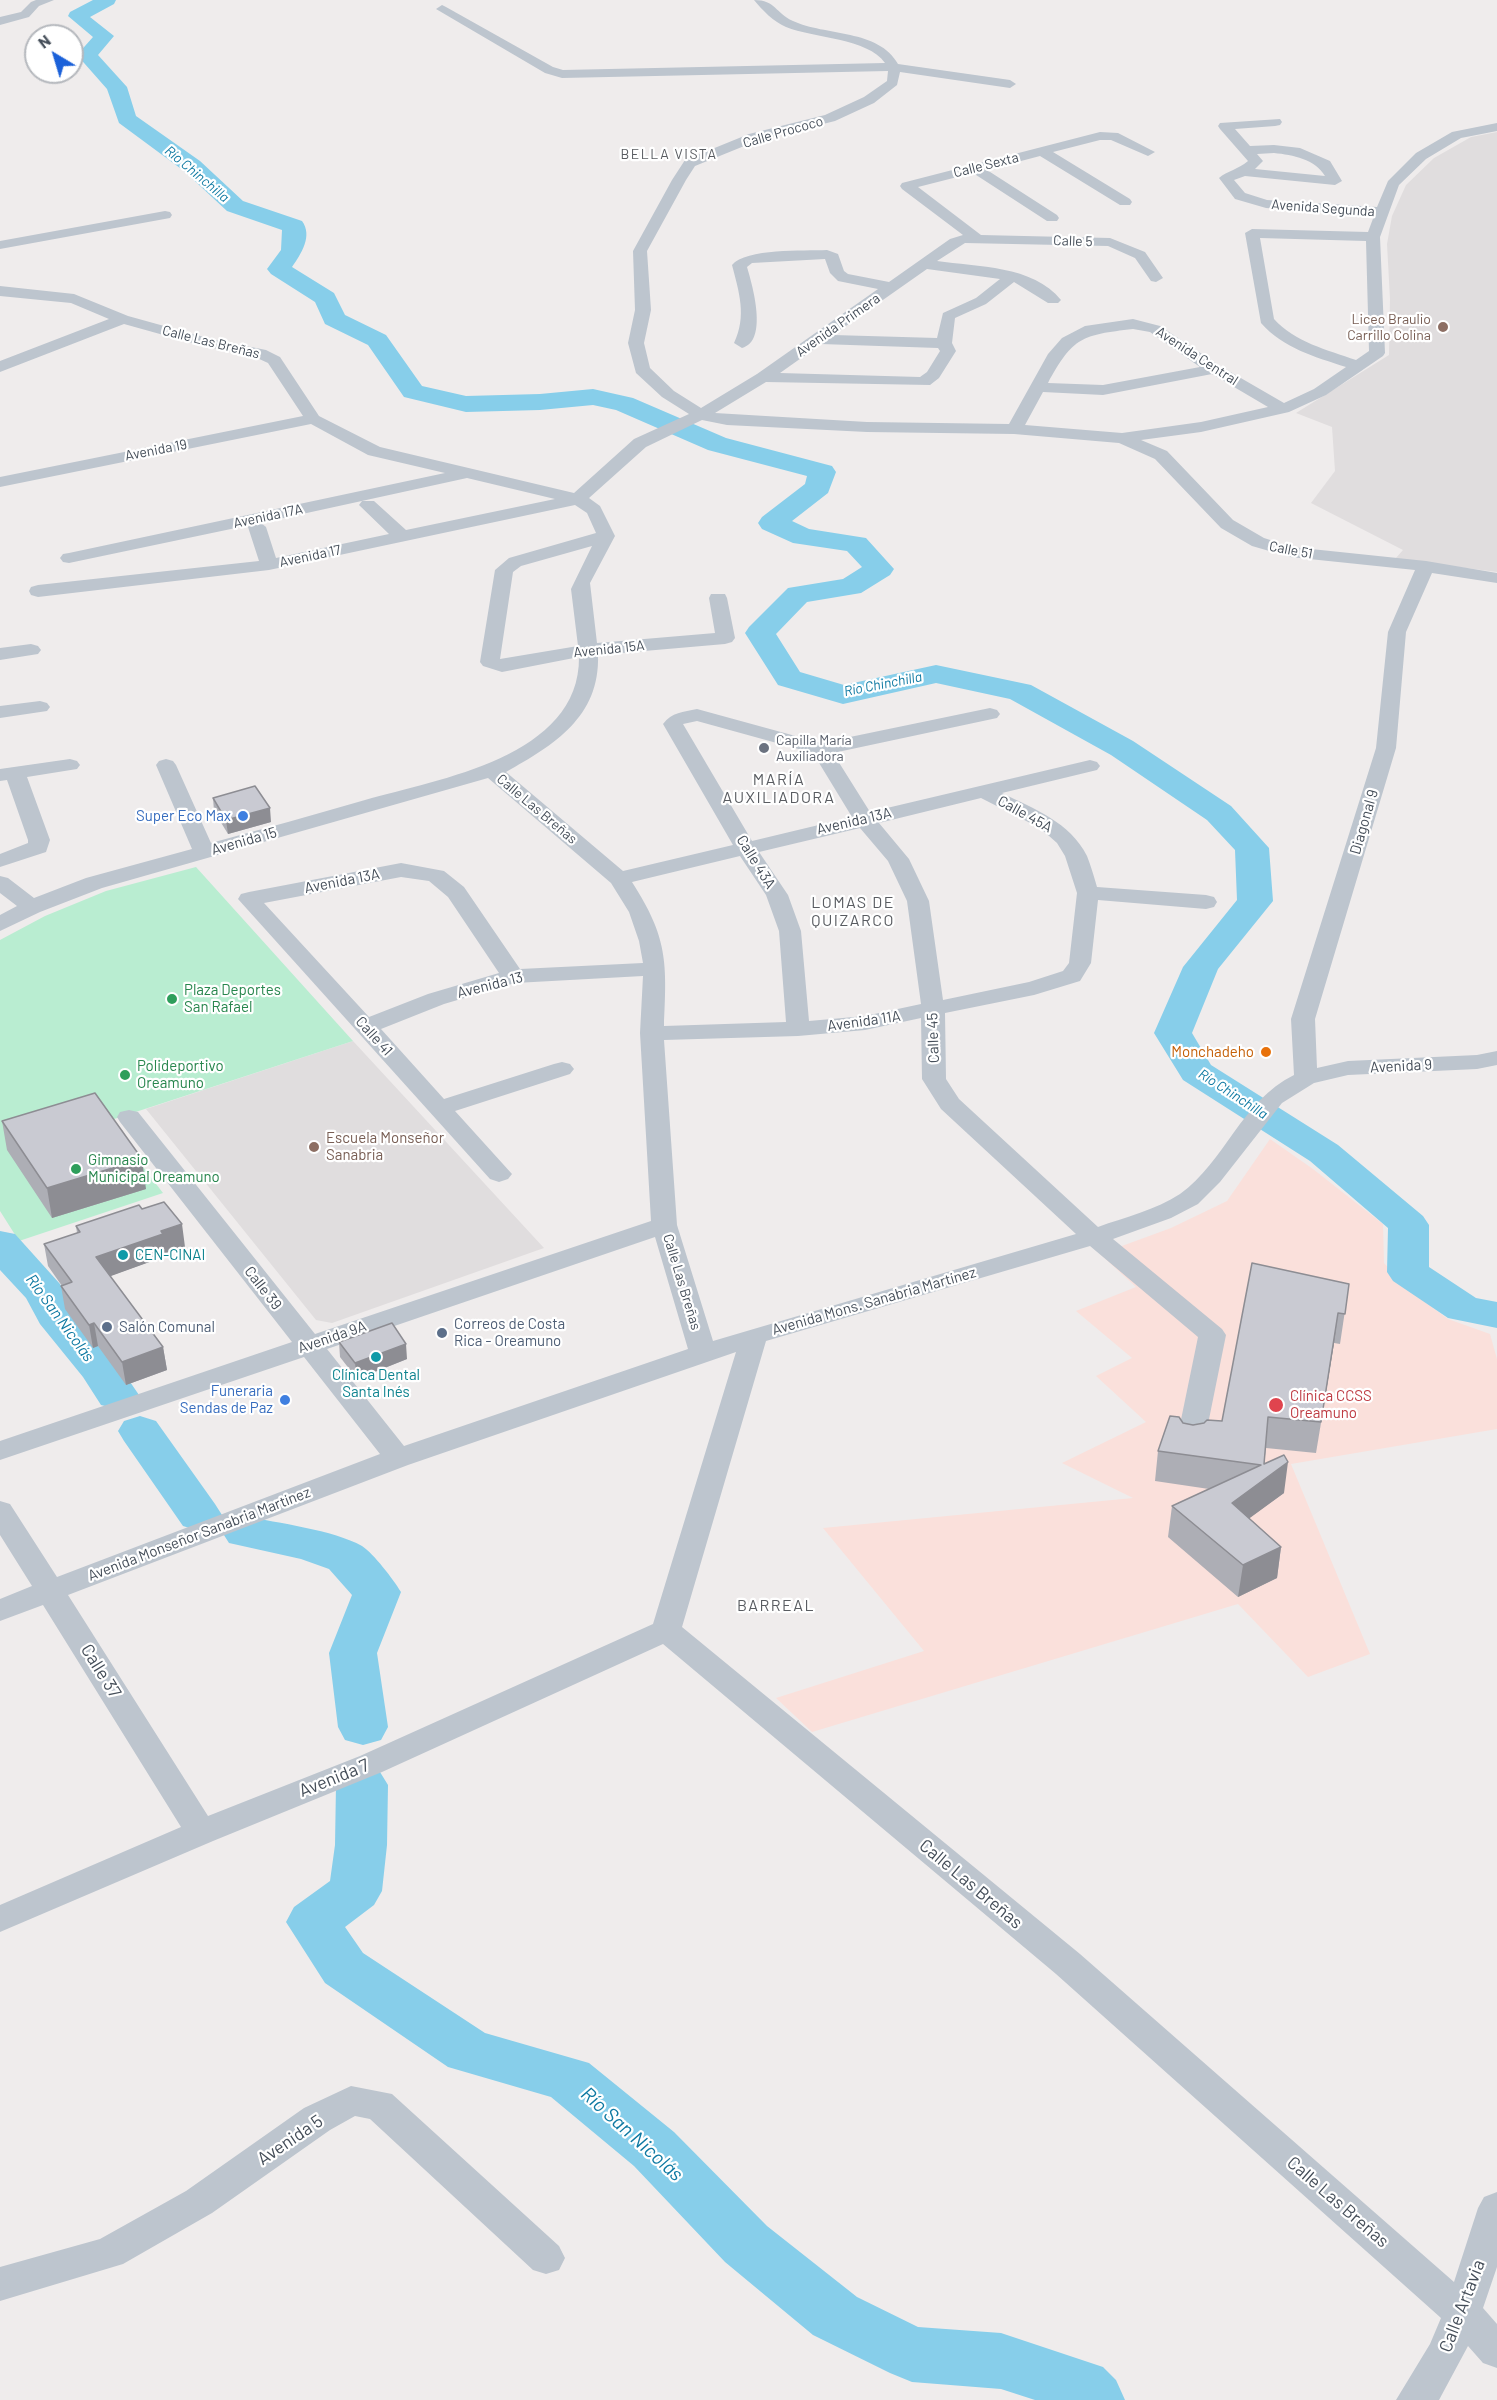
<!DOCTYPE html>
<html>
<head>
<meta charset="utf-8">
<style>
	body { margin:0 }
	#map { position:relative; width:1497px; height:2400px; overflow:hidden; background:#efecec; font-family:Barlow,sans-serif }
	canvas { display:block }
	.north { position:absolute; left:24px; top:24px; width:60px; height:60px; box-sizing:border-box; background:#fff; border:2px solid #b5b8bd; border-radius:50%; rotate:322deg; font-size:16px; font-weight:700; line-height:24px; text-align:center; color:#454e59 }
	.north::after { content:''; display:block; margin:auto; width:21px; height:27px; background:#1b61d9; clip-path:polygon(50% 0,100% 100%,50% 72%,0 100%) }
</style>
</head>
<body>
<div id="map">
<canvas width="1497" height="2400"></canvas>
<div class="north">N</div>
</div>
<script>
const c = document.querySelector('canvas').getContext('2d');
c.lineJoin = 'round';
function fillPath(path, color) { c.fillStyle = color; c.fill(path, 'evenodd'); }
function stroke(path, color, width, dash) { c.strokeStyle = color; c.lineWidth = width; c.lineCap = dash ? 'butt' : 'round'; c.setLineDash(dash || []); c.stroke(path); }
function write(font, color, halo, rows, align = 'center') {
  c.font = font + ' Barlow,sans-serif'; c.lineWidth = 4.5; c.setLineDash([]); c.textBaseline = 'middle'; c.strokeStyle = halo; c.fillStyle = color; for (const [text, x, y, turn = 0] of rows) {
    c.save(); c.translate(x, y); c.rotate((+turn || 0) * Math.PI / 180); c.textAlign = isNaN(turn) ? turn : align; if (halo) c.strokeText(text, 0, 0); c.fillText(text, 0, 0); c.restore();
  }
}
fillPath(new Path2D(`
	M1497,132V572L1395,559L1403,550L1311,503L1335,471L1332,427L1296,413L1389,355L1390,299L1387,244L1392,216L1406,185L1434,158L1471,137Z
	M353,1041L544,1248L332,1323L316,1320L146,1109Z`), '#e0ddde');
fillPath(new Path2D(`
	M1270,1139L1313,1169L1383,1224L1384,1263L1409,1290L1448,1319L1490,1334L1497,1359V1429L1291,1464L1370,1654L1308,1677L1238,1604L812,1732L776,1698L924,1651L823,1528L1133,1498L1062,1463L1146,1422L1096,1376L1132,1358L1076,1311L1136,1287L1100,1254L1171,1228L1227,1201Z`), '#fae0db');
fillPath(new Path2D(`
	M196,867L353,1041L108,1121L163,1193L19,1241L0,1211V940L45,916L106,891Z`), '#b9edd1');
fillPath(new Path2D(`
	M93,0H116L114,4L90,17L114,36L98,55L127,87L136,116L200,161L243,201L302,221C313,236 301,254 292,267L334,293L345,315L386,335L422,386L466,396L540,394L593,389L633,398L726,438L832,466L836,472L828,493L792,521L809,529L866,538L894,569L890,575L861,593L807,602L776,634L800,672L844,685L936,665L1031,685L1133,741L1231,806L1269,848L1273,901L1218,969L1192,1033L1211,1065L1338,1145L1423,1216L1429,1225V1267L1476,1298L1497,1302V1328L1448,1318L1393,1281L1387,1272L1388,1228L1310,1161L1183,1080L1154,1033L1183,967L1237,900L1235,850L1207,820L1111,755L1010,699L936,683L843,704L778,685L745,633L749,627L788,588L843,579L862,567L847,551L793,543L762,529L758,523L762,517L805,484L807,476L708,450L616,410L593,405L540,410L466,412L404,397L368,345L325,324L315,302L271,274L267,269L281,250L282,230L227,211L184,171L119,123L107,89L77,55L93,37L68,16L70,12Z
	M0,1231L15,1234L60,1284L74,1311L113,1357L139,1395L133,1405L117,1409L101,1405L83,1377L40,1324L26,1298L0,1270Z
	M140,1416L156,1421L215,1504L222,1515L215,1526L199,1531L183,1526L124,1441L118,1431L124,1421Z
	M245,1516C277,1523 334,1530 362,1546C374,1554 393,1579 401,1592L377,1653L388,1727L381,1740L363,1745L345,1740L338,1727L329,1653L352,1595L329,1569L301,1559L229,1543L222,1532L229,1521Z
	M362,1766L380,1772L388,1785L387,1845L382,1891L374,1905L345,1927L363,1953L485,2033L589,2063L674,2132L767,2226L857,2297L918,2327L1001,2333L1103,2367L1116,2380L1125,2400H1035L1001,2389L912,2382L890,2373L813,2335L725,2262L634,2166L551,2097L448,2067L325,1983L286,1922L294,1907L330,1881L335,1845L336,1785L344,1772Z`), '#87ceea');
fillPath(new Path2D(`
	M36,0H54L39,6L29,17L0,25V17L21,12L31,2Z
	M754,0C776,0 775,13 793,21C825,36 879,29 898,64L1010,80L1016,84L1010,88L900,72L897,85L874,103L835,121L759,140L695,166L686,180L647,251L651,310L644,343L650,368L674,391L701,408L757,374L878,289L838,281L830,273L825,259L752,263L747,267C752,284 769,341 742,348L734,343C747,316 739,292 732,265C746,248 804,251 827,250L838,254L844,271L848,274L889,282L950,239L963,235L902,189L900,186L902,183L1100,132L1118,133L1155,152L1148,156L1111,140H1100L1053,152L1130,199L1132,202L1130,205H1120L1040,156L987,170L1057,215L1059,218L1057,221H1047L973,173L918,187L981,235L1110,238L1145,252L1163,278L1156,282L1151,281L1135,258L1108,246L965,243L937,261C977,267 1033,265 1061,300L1058,303H1048L1014,282L986,304L955,318L952,343L956,351L939,378L930,385L766,382L715,413L867,422L1009,424L1048,354L1062,338L1085,326L1133,319L1160,326L1220,366L1284,403L1314,389L1346,367C1315,357 1283,348 1261,323L1245,233L1252,229L1368,232L1374,216L1266,208L1235,199L1219,178C1227,171 1239,169 1248,161L1220,129L1218,126L1220,123L1280,119L1282,122L1280,125L1275,126L1235,129L1250,146L1274,145L1300,148L1330,161L1342,181L1335,185L1245,176L1234,180L1245,193L1267,200L1377,207L1388,181L1416,153L1452,132L1497,123V131L1461,138L1426,159L1399,185L1380,237L1385,353L1383,356L1326,395L1289,412L1201,432L1141,440L1167,451L1233,520L1264,538L1292,547L1426,561L1497,573V583L1432,573L1406,632L1396,748L1315,1019L1317,1068L1348,1061L1477,1055L1497,1051V1065L1477,1069L1348,1075L1314,1083L1282,1103L1220,1182L1198,1204L1171,1218L1113,1239L1222,1329L1226,1335L1204,1444L1200,1451L1190,1453L1180,1451L1176,1444L1198,1337L1090,1246L766,1341L682,1627L1080,1954L1454,2282L1478,2208L1484,2197L1497,2192V2267L1483,2308L1497,2324V2368L1483,2363L1468,2346L1439,2400H1396L1430,2344L1441,2318L1056,1974L663,1644L382,1772L213,1841L0,1932V1905L181,1827L43,1605L0,1621V1599L32,1586L0,1535V1501L10,1504L57,1577L380,1454L304,1357L0,1460V1441L292,1342L120,1122L117,1117L120,1112L129,1110L138,1112L315,1334L651,1221L640,1033L643,976L515,983L444,1004L381,1029L444,1099L554,1064L562,1062L570,1064L574,1069L570,1074L455,1111L512,1174L508,1179L499,1182L490,1179L238,899L241,894L249,892L401,863L444,871L464,887L520,969L643,963L639,941L629,912L611,883L488,778L102,888L40,912L0,931V915L17,906L0,893V876L8,878L34,898L86,878L192,849L156,765L159,761L166,759L173,761L176,765L211,843C262,829 314,815 365,800C439,779 580,757 579,657L502,672L483,666L480,662L495,570L509,558L596,533L587,513L575,505L269,570L38,597L31,595L29,591L31,587L38,585L259,561L248,527L250,525L69,563L63,562L60,558L63,554L69,553L445,473L368,455L311,424L0,487V477L303,416L268,363L255,357L203,346L124,324L0,372V361L109,319L71,303L0,296V286L74,294L128,316L211,339L266,350L280,357L319,416L380,447L574,493L634,439L689,414L662,397L636,373L628,343L635,310L633,251L672,180L685,160L749,134L825,115L864,97L887,81L888,71L562,78L545,73L436,9L442,5L446,7L553,67L563,70L885,63C868,38 813,38 786,27C774,22 762,10 754,0ZM1274,153C1293,155 1315,159 1325,176L1255,169L1263,161L1257,154ZM1260,238L1366,241L1369,351L1356,360C1327,350 1295,342 1274,319ZM927,269L1000,279L976,298L943,313L937,338L833,335ZM1133,329L1150,332L1200,367L1103,385L1048,383C1073,337 1082,335 1133,329ZM821,344L938,348L940,351L927,372L920,377L780,373ZM1212,374L1268,407L1201,422L1122,433L1025,425L1043,392L1103,395ZM702,420L727,425L867,432L1014,434L1119,443L1155,459L1221,528L1252,546L1290,557L1415,570L1388,632L1376,748L1291,1019L1294,1075C1241,1101 1225,1162 1180,1194C1156,1210 1125,1217 1098,1227L959,1099L946,1079L945,1013L1034,995L1080,981L1091,963L1098,900L1206,909L1214,907L1217,902L1214,897L1206,895L1097,887C1094,877 1091,866 1087,856C1070,822 1034,809 1002,793L1097,770L1100,766L1097,762L1090,760L870,812L833,753L997,718L1000,714L997,710L990,708L821,743L697,709C683,712 672,712 663,724L733,845L623,871L506,772C554,745 600,717 598,655L725,644L732,642L735,638L727,598L725,594H711L709,598L715,633L597,643L590,583L615,536L600,506L589,498L646,447ZM467,478L555,499L406,530L374,501H362L359,505L389,534L276,558L266,527L261,523ZM592,546L571,589L578,646L500,659L513,572L521,566ZM697,721L813,753L852,817L752,841L683,724ZM981,798L1040,828L1057,843L1065,856L1077,893L1069,963L1063,971L1029,982L943,1000L929,901L909,859L879,823ZM860,828L888,861L907,901L921,1004L865,1016L809,1021L801,931L788,895L759,852ZM740,856L766,895L779,931L786,1022L664,1026C667,962 668,938 632,882ZM401,877L429,881L448,897L499,973L428,994L369,1017L264,903ZM921,1018L922,1079L941,1109L1076,1234L713,1341L677,1225L664,1040L798,1036L865,1030ZM655,1237L688,1349L404,1446L327,1349ZM736,1352L653,1624L360,1756L208,1816L68,1595L408,1465Z
	M165,211L170,212L172,215L170,218L0,249V241Z
	M31,644L38,646L41,650L38,654L0,660V648Z
	M40,701L47,703L50,707L47,711L0,718V706Z
	M70,759L77,761L80,765L77,769L27,777L50,840L46,852L0,867V854L28,843V840L7,780L0,781V769Z
	M351,2086L392,2094L559,2246L565,2258L559,2270L546,2274L533,2270L370,2119L355,2116L330,2130L212,2213L123,2264L0,2301V2267L100,2239L186,2191L304,2108Z`), '#bdc5ce');
fillPath(new Path2D(`
	M213,798L271,822L228,834L214,811Z
	M2,1121L146,1189L52,1218L7,1150Z
	M142,1209L185,1247L166,1253V1256L110,1276L163,1347L167,1370L126,1385L98,1346L93,1348L65,1309L61,1286H62L48,1266L44,1244L77,1233L76,1226Z
	M1349,1284L1340,1344L1334,1343L1316,1453L1266,1448L1264,1464L1284,1493L1249,1518L1281,1547L1277,1578L1238,1597L1168,1537L1172,1506L1209,1489L1155,1481L1158,1451L1183,1423L1193,1425L1222,1421Z
	M339,1342L407,1359L357,1379L340,1357Z`), '#adaeb5');
fillPath(new Path2D(`
	M270,808L271,822L228,834L226,820Z
	M142,1159L146,1189L52,1218L47,1188Z
	M182,1224L185,1247L166,1253V1256L100,1280L96,1257L161,1231Z
	M1338,1313L1334,1343L1316,1453L1321,1422Z
	M94,1323L98,1346L93,1348L89,1325Z
	M406,1344L407,1359L357,1379L355,1363Z
	M163,1347L167,1370L126,1385L122,1362Z
	M1288,1462L1284,1493L1228,1534L1232,1503Z
	M1281,1547L1277,1578L1238,1597L1243,1565Z`), '#8d8d93');
const building = new Path2D(`
	M255,786L270,808L226,820L213,798Z
	M95,1093L142,1159L47,1188L2,1121Z
	M164,1202L182,1224L161,1231L163,1234L96,1257L163,1347L122,1362L94,1323L89,1325L61,1286L72,1282L44,1244L80,1232L76,1226L139,1205L142,1209Z
	M1252,1263L1349,1284L1345,1314L1338,1313L1321,1422L1268,1417L1264,1464L1284,1455L1288,1462L1232,1503L1281,1547L1243,1565L1172,1506L1261,1465L1158,1451L1170,1416L1179,1417L1183,1423L1193,1425L1204,1423L1207,1420L1222,1421Z
	M392,1323L406,1344L355,1363L339,1342Z`);
fillPath(building, '#c9cad2');
stroke(building, '#8d8d93', 1.5);
for (const [x, y, r, color] of [
	[1443,327,6,"#8d6e63"],
	[764,748,6,"#6b7280"],
	[243,816,6,"#3f7fe0"],
	[172,999,6,"#2e9e5b"],
	[1266,1052,6,"#e8710a"],
	[125,1075,6,"#2e9e5b"],
	[314,1147,6,"#8d6e63"],
	[76,1169,6,"#2e9e5b"],
	[123,1255,6,"#0f9aa8"],
	[107,1327,6,"#5c6f8a"],
	[442,1333,6,"#5c6f8a"],
	[376,1357,6,"#0f9aa8"],
	[285,1400,6,"#3f7fe0"],
	[1276,1405,8,"#e0444e"]
]) { const dot = new Path2D(); dot.arc(x, y, r, 0, 2 * Math.PI); c.fillStyle = color; c.fill(dot); stroke(dot, '#fff', 2); }
write('14px', '#454e59', '#fff', [
	["Calle Prococo",783,132,-16],
	["Calle Sexta",986,165,-14],
	["Avenida Segunda",1323,208,4],
	["Calle 5",1073,241,2],
	["Avenida Primera",838,325,-35],
	["Calle Las Breñas",211,342,14],
	["Avenida Central",1197,356,33],
	["Avenida 19",156,450,-11],
	["Avenida 17A",268,516,-12],
	["Calle 51",1291,550,11],
	["Avenida 17",310,556,-12],
	["Avenida 15A",609,649,-6],
	["Calle Las Breñas",537,809,40],
	["Calle Las Breñas",682,1282,73]
]);
c.letterSpacing = '1.5px';
write('14px', '#595c61', '#fff', [
	["BELLA VISTA",669,154]
]);
c.letterSpacing = '0px';
write('italic 14px', '#0e79a2', '#fff', [
	["Río Chinchilla",197,174,40],
	["Río Chinchilla",883,684,-11],
	["Río Chinchilla",1233,1094,33]
]);
write('14px', '#785e54', '#fff', [
	["Liceo Braulio",1431,319],
	["Carrillo Colina",1431,335]
], 'right');
write('14px', '#5b616d', '#fff', [
	["Capilla María",776,740],
	["Auxiliadora",776,756]
], 'left');
write('15px', '#454e59', '#fff', [
	["Calle 45A",1025,814,29],
	["Avenida 13A",854,821,-13],
	["Diagonal 9",1364,822,-74],
	["Avenida 15",244,841,-16],
	["Calle 43A",756,862,58],
	["Avenida 13A",342,881,-11],
	["Avenida 13",490,985,-14],
	["Avenida 11A",864,1021,-8],
	["Calle 41",374,1036,48],
	["Calle 45",933,1038,-92],
	["Avenida 9",1401,1066,-3],
	["Calle 39",263,1288,52],
	["Avenida Mons. Sanabria Martínez",874,1301,-16],
	["Avenida 9A",332,1337,-19],
	["Avenida Monseñor Sanabria Martínez",199,1534,-21]
]);
write('15px', '#366cbe', '#fff', [
	["Super Eco Max",231,816],
	["Funeraria",273,1391],
	["Sendas de Paz",273,1408]
], 'right');
write('15px', '#27864d', '#fff', [
	["Plaza Deportes",184,990],
	["San Rafael",184,1007],
	["Polideportivo",137,1066],
	["Oreamuno",137,1083],
	["Gimnasio",88,1160],
	["Municipal Oreamuno",88,1177]
], 'left');
write('15px', '#c56008', '#fff', [
	["Monchadeho",1254,1052]
], 'right');
write('15px', '#785e54', '#fff', [
	["Escuela Monseñor",326,1138],
	["Sanabria",326,1155]
], 'left');
write('15px', '#0d838f', '#fff', [
	["CEN-CINAI",135,1255],
	["Clínica Dental",376,1375,"center"],
	["Santa Inés",376,1392,"center"]
], 'left');
write('15px', '#4e5e75', '#fff', [
	["Correos de Costa",454,1324],
	["Rica - Oreamuno",454,1341],
	["Salón Comunal",119,1327]
], 'left');
write('15px', '#be3a42', '#fff', [
	["Clínica CCSS",1290,1396],
	["Oreamuno",1290,1413]
], 'left');
c.letterSpacing = '1.5px';
write('16px', '#595c61', '#fff', [
	["MARÍA",779,780],
	["AUXILIADORA",779,798],
	["LOMAS DE",853,903],
	["QUIZARCO",853,921],
	["BARREAL",776,1606]
]);
c.letterSpacing = '0px';
write('italic 16px', '#0e79a2', '#fff', [
	["Río San Nicolás",60,1318,54]
]);
write('18px', '#454e59', '#fff', [
	["Calle 37",101,1671,58],
	["Avenida 7",334,1778,-22],
	["Calle Las Breñas",971,1884,40],
	["Avenida 5",290,2140,-34],
	["Calle Las Breñas",1338,2202,41],
	["Calle Artavia",1462,2306,-69]
]);
write('italic 20px', '#0e79a2', '#fff', [
	["Río San Nicolás",632,2134,42]
]);
</script>
</body>
</html>
